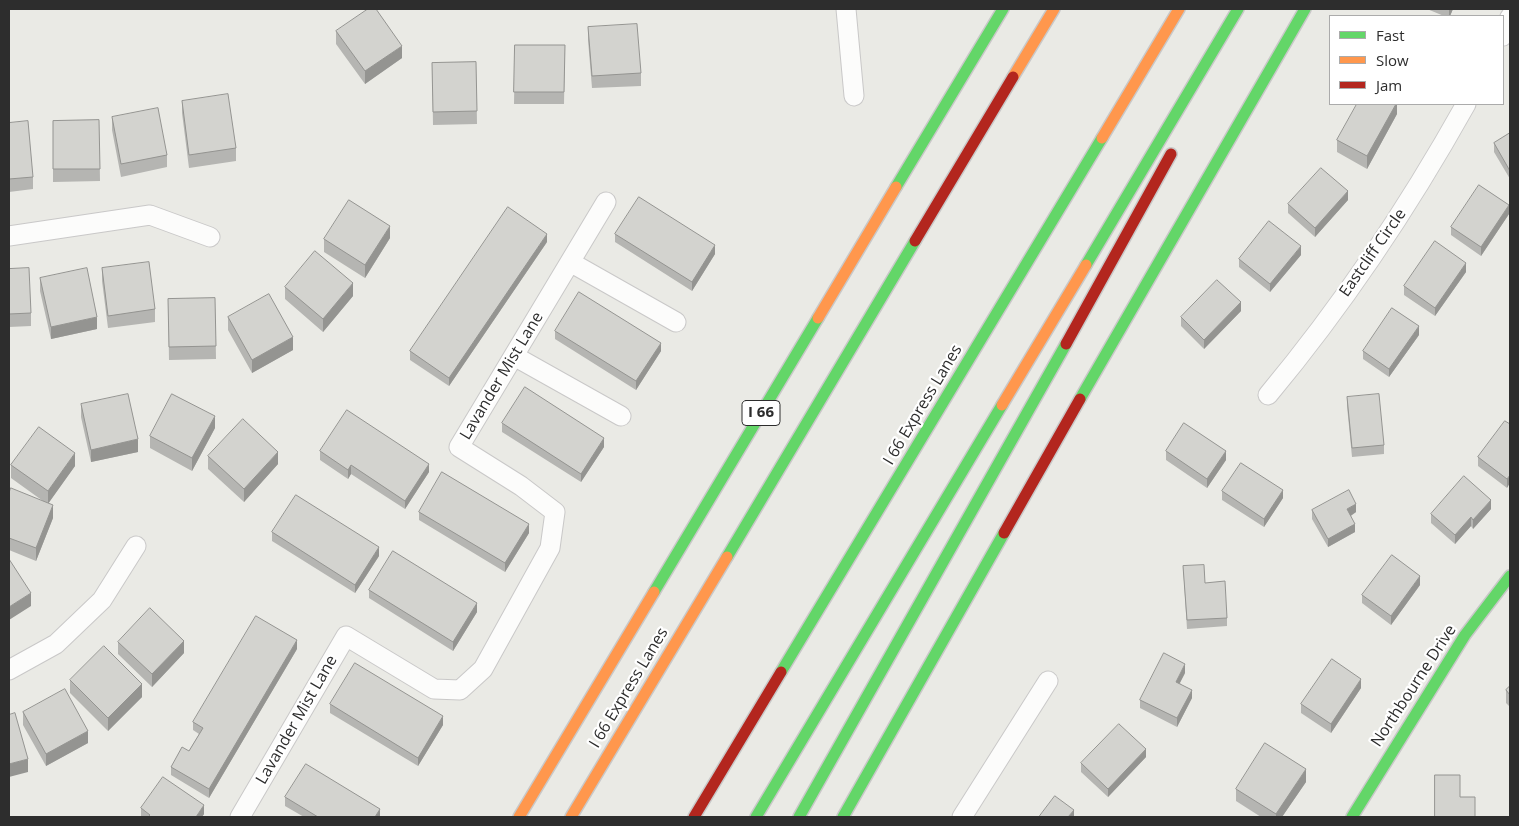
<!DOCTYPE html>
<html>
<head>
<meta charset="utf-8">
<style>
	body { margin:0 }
	#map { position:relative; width:1519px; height:826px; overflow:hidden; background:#eaeae5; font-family:"Open Sans",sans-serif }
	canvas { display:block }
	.frame { position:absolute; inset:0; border:10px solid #2d2d2d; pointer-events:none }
	.legend { position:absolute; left:1329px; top:15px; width:175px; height:90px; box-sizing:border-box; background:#fff; border:1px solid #ababab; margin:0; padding:6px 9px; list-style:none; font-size:15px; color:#2d2d2d }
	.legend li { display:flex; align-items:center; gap:10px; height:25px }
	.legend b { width:25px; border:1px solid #ababab }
</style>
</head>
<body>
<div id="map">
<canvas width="1519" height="826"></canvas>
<div class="frame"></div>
<ul class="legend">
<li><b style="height:6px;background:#63d668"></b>Fast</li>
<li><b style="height:6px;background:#ff974d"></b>Slow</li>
<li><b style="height:6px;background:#b3261e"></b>Jam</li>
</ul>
</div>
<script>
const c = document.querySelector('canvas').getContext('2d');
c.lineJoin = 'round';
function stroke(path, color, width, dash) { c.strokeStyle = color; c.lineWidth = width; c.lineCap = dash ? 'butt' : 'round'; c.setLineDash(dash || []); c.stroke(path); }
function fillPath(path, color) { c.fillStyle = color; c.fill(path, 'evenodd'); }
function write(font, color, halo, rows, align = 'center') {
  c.font = font + ' "Open Sans",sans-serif'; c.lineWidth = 4.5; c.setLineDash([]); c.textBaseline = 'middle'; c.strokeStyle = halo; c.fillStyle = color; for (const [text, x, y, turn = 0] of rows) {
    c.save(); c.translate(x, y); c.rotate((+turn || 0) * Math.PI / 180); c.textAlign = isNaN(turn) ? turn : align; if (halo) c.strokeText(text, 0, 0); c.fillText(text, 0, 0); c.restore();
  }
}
const street = new Path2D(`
	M846,9L854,96
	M1503,36L1510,17
	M9,236L150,215L210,237
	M570,262L676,322
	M514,356L621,416
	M1268,395C1343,305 1409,206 1466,104
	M9,670L56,644L102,600L136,546
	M240,817L346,636L434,689L460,690L483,669L550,548L555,512L521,486L459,447L606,202
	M962,817L1048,681`);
const fast = new Path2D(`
	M896,187L1003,9
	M1086,265L1238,9
	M1080,399L1305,9
	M727,557L915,241
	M654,592L818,318
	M781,672L1102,138
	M756,817L1002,405
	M799,817L1066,344
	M843,817L1004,533
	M1352,817L1465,635L1510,576`);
const slow = new Path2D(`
	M1013,77L1054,9
	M1102,138L1179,9
	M818,318L896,187
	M1002,405L1086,265
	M519,817L654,592
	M571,817L727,557`);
const jam = new Path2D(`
	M915,241L1013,77
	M1066,344L1171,154
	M1004,533L1080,399
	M694,817L781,672`);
stroke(street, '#c9c8c8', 21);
stroke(fast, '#c9c8c8', 14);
stroke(slow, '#c9c8c8', 14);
stroke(jam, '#c9c8c8', 14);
stroke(street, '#fcfcfb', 19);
stroke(fast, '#63d668', 11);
stroke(slow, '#ff974d', 11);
stroke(jam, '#b3261e', 11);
fillPath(new Path2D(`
	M1427,9H1453L1450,16H1444Z
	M588,27L641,73V86L592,88L588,40Z
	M336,31L402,58L365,84L336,44Z
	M515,45H565L564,104H514Z
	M476,62L477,124L433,125L432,63Z
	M182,101L236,148V161L189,168L182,113Z
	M1397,104V114L1367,169L1337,152V140Z
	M112,117L167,155V167L121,177L112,130Z
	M99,120L100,181L53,182V121Z
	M9,123L33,177V189L9,192Z
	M1510,133V179L1494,152V143Z
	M1348,200L1315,237L1288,213V204Z
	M1509,214L1481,256L1451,235V227Z
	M615,234L715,254L692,291L615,242Z
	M390,238L365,278L324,252V239Z
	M547,242L449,386L410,360V351Z
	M1301,255L1270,292L1239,267V259Z
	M102,268L155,309V322L108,328L102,281Z
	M9,269L31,313V326L9,327Z
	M1466,272L1435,316L1404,295V286Z
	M40,278L97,329L51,339L40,291Z
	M285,287L353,296L323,332L285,299Z
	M215,298L216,359L169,360L168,299Z
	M1241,311L1204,349L1181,326V317Z
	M228,317L293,350L252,373L228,330Z
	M555,331L661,351L636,390L555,339Z
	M1419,335L1389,377L1363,359V351Z
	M1347,397L1384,445V454L1352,457L1347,406Z
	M81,404L138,452L91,462L81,417Z
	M502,423L604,447L581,482L502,432Z
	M1510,424L1507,488L1478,466V457Z
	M215,428L192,471L150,448V436Z
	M320,451L429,472L405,509L351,474L348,479L320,460Z
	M1166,451L1226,460L1207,488L1166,460Z
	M208,456L278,464L244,502L208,469Z
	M11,465L75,466L48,503L53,518L36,561L9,550V493L43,501L11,478Z
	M1222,491L1283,498L1264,527L1222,500Z
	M1491,509L1473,529L1471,526L1455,544L1431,523V514Z
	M1312,510L1356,512L1351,516L1355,532L1328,547L1312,519Z
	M419,512L529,533L505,572L419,520Z
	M272,532L379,556L355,593L272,541Z
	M1183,566L1205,583L1227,618V626L1187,629Z
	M1420,585L1391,625L1362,603V595Z
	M369,590L477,612L453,651L369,598Z
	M118,642L184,653L152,687L118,654Z
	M297,649L209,798L171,775V767L189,751L199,734L193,730V722Z
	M1185,673L1180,683L1192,698L1177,727L1140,708V700Z
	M70,680L142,697L108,731L70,693Z
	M1510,686V707L1506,703V690Z
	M1361,688L1331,733L1301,713V704Z
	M330,704L443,725L418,766L330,713Z
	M23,712L88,743L46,766L23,725Z
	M1146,757L1108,797L1081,772V763Z
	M1306,782L1282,817H1261L1236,801V789Z
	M285,797L380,817H304L285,806Z
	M141,808L204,814L202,817H141Z`), '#b5b5b2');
fillPath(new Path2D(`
	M1449,9H1453L1450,16H1449Z
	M402,46V58L365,84V71Z
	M1396,104H1397V114L1367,169V156Z
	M1348,191V200L1315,237V228Z
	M1509,205V214L1481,256V247Z
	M390,226V238L365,278V265Z
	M547,234V242L449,386V378Z
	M715,245V254L692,291V282Z
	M1301,246V255L1270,292V284Z
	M1466,263V272L1435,316V308Z
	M353,283V296L323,332V319Z
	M1241,302V311L1204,349V340Z
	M97,317V329L51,339V327Z
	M1419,326V335L1389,377V369Z
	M293,337V350L252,373V360Z
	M661,343V351L636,390V381Z
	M215,416V428L192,471V458Z
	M604,438V447L581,482V474Z
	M138,439V452L91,462V450Z
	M1226,451V460L1207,488V479Z
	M278,452V464L244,502V489Z
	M75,453V466L48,504V491Z
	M429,464V472L405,509V501Z
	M351,465V474L348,479V470Z
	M1510,475V483L1507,488V479Z
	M1283,490V498L1264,527V519Z
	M1491,500V509L1473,529V520Z
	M1356,504V512L1347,518V509Z
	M53,505V518L36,561V548Z
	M1471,517V526L1455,544V535Z
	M529,524V533L505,572V563Z
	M1355,524V532L1328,547V539Z
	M379,547V556L355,593V585Z
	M1420,576V585L1391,625V616Z
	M31,593V606L9,620V607Z
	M477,603V612L453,651V642Z
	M297,640V649L209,798V789Z
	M184,641V653L152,687V674Z
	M1185,664V673L1176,690V682Z
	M1361,679V688L1331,733V724Z
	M142,684V697L108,731V718Z
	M1192,690V698L1177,727V718Z
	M443,716V725L418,766V758Z
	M88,731V743L46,766V754Z
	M1146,749V757L1108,797V789Z
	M28,759V772L9,777V764Z
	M1306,769V782L1282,817H1276V814Z
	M204,805V814L202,817H196Z
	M380,809V817H375Z
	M1074,810V817H1068Z`), '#949491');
const building = new Path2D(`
	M368,9H376L402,46L365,71L336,31Z
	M637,24L641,73L592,76L588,27Z
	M515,45H565L564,92H514Z
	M476,62L477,111L433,112L432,63Z
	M228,94L236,148L189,155L182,101Z
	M1357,104H1396L1367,156L1337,140Z
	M158,108L167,155L121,164L112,117Z
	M99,120L100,169H53V121Z
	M28,121L33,177L9,179V123Z
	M1510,133V171L1494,143Z
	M1321,168L1348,191L1315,228L1288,204Z
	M1479,185L1509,205L1481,247L1451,227Z
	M639,197L715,245L692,282L615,234Z
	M349,200L390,226L365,265L324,239Z
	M508,207L547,234L449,378L410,351Z
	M1269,221L1301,246L1270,284L1239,259Z
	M1435,241L1466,263L1435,308L1404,286Z
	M315,251L353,283L323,319L285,287Z
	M149,262L155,309L108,316L102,268Z
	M29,268L31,313L9,314V269Z
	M87,268L97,317L51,327L40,278Z
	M1217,280L1241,302L1204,340L1181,317Z
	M579,292L661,343L636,381L555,331Z
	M269,294L293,337L252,360L228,317Z
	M215,298L216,346L169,347L168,299Z
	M1392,308L1419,326L1389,369L1363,351Z
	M525,387L604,438L581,474L502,423Z
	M128,394L138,439L91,450L81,404Z
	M172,394L215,416L192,458L150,436Z
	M1379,394L1384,445L1352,448L1347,397Z
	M347,410L429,464L405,501L351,465L348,470L320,451Z
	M243,419L278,452L244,489L208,456Z
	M1505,421L1510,424V475L1507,479L1478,457Z
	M1184,423L1226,451L1207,479L1166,451Z
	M39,427L75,453L48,491L11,465Z
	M1241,463L1283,490L1264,519L1222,491Z
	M442,472L529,524L505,563L419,512Z
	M1464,476L1491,500L1473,520L1471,517L1455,535L1431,514Z
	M11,488L53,505L36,548L9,538V493Z
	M1349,490L1356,504L1347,509L1355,524L1328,539L1312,510Z
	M296,495L379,547L355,585L272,532Z
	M393,551L477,603L453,642L369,590Z
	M1392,555L1420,576L1391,616L1362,595Z
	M9,559L31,593L9,607Z
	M1204,565L1205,583L1225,581L1227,618L1187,620L1183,566Z
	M150,608L184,641L152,674L118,642Z
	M256,616L297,640L209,789L171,767L182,747L189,751L203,728L193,722Z
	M104,646L142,684L108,718L70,680Z
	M1164,653L1185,664L1176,682L1192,690L1177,718L1140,700Z
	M1332,659L1361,679L1331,724L1301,704Z
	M355,663L443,716L418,758L330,704Z
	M1510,686V695L1506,690Z
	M65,689L88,731L46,754L23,712Z
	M15,713L28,759L9,764V715Z
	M1119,724L1146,749L1108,789L1081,763Z
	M1265,743L1306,769L1276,814L1236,789Z
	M306,764L380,809L375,817H318L285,797Z
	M1435,775H1460V797H1475V817H1435Z
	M163,777L204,805L196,817H148L150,815L141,808Z
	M1055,796L1074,810L1068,817H1039Z`);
fillPath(building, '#d3d3cf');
stroke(building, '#949491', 1);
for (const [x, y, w] of [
	[761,413,38]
]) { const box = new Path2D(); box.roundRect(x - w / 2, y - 12.5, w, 25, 4); c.fillStyle = '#fff'; c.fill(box); stroke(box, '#2d2d2d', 1); }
write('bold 15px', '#2d2d2d', null, [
	["I 66",761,413]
]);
write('16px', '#2d2d2d', '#fff', [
	["Eastcliff Circle",1373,253,-55],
	["Lavander Mist Lane",502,376,-59],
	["I 66 Express Lanes",923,405,-59],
	["Northbourne Drive",1414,686,-57],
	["I 66 Express Lanes",629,688,-59],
	["Lavander Mist Lane",297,720,-60]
]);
</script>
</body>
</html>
